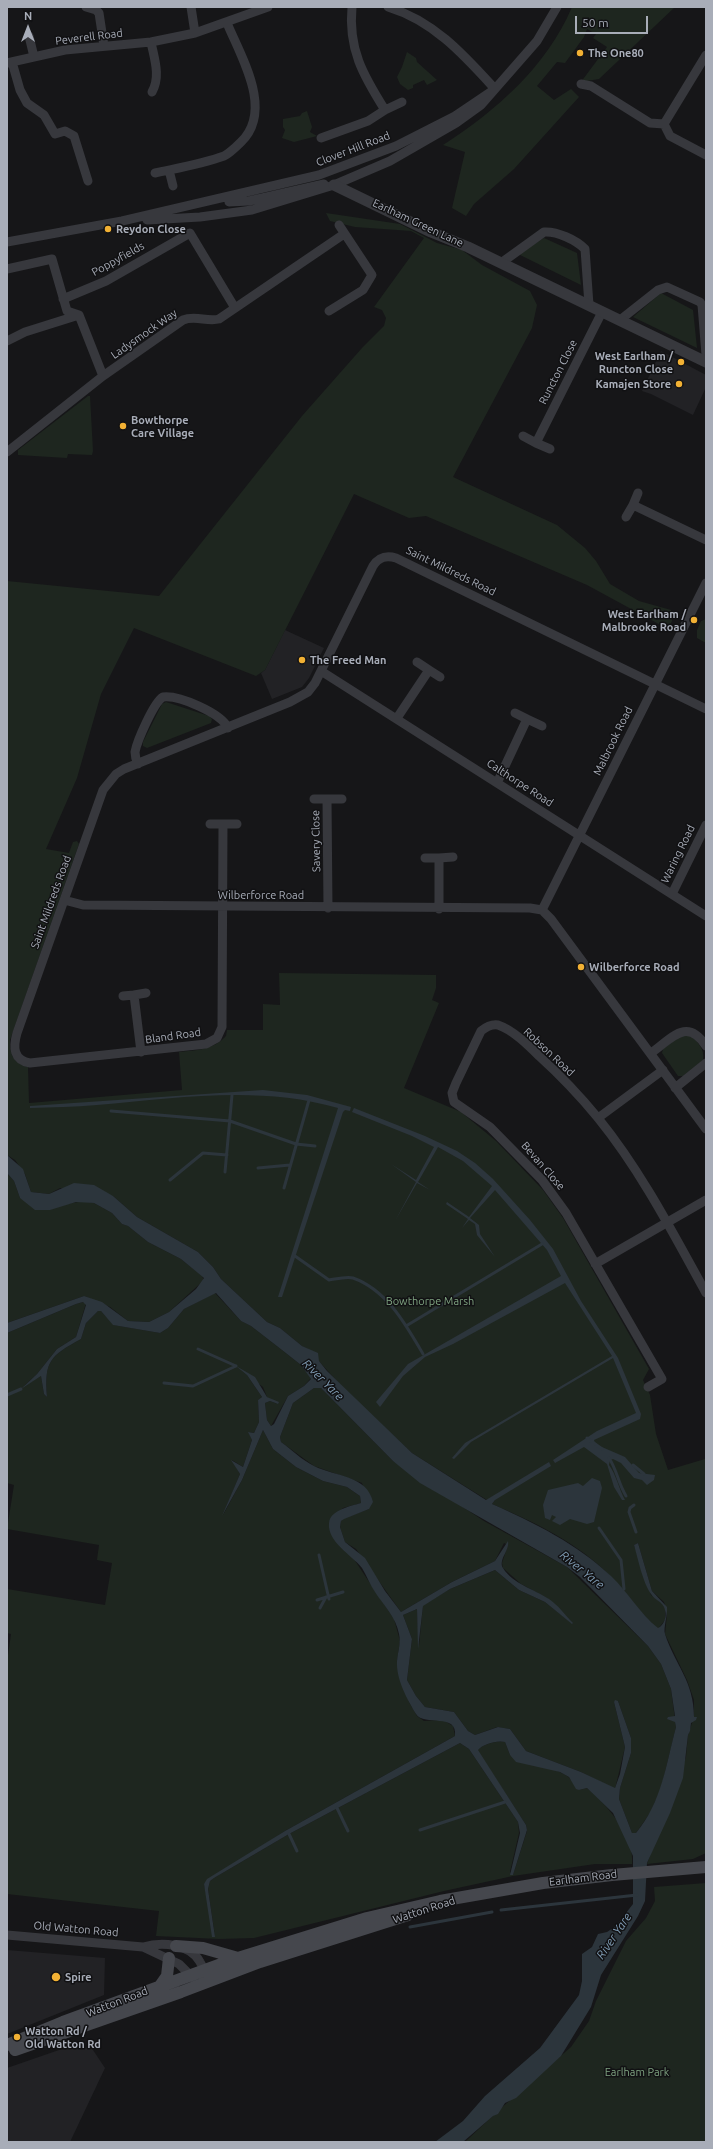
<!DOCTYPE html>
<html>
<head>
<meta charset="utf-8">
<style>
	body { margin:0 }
	#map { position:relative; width:713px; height:2149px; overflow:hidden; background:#161618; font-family:Ubuntu,sans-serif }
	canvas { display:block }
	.frame { position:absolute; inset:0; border:8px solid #a8adb8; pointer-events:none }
	.north { position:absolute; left:8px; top:8px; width:40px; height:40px; -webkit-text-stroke:3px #111113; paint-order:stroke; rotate:0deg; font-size:11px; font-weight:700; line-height:16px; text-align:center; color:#a8adb8 }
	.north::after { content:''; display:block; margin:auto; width:14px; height:18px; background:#a8adb8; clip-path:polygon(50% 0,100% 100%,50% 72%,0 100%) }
	.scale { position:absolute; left:575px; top:16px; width:73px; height:18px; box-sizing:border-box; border:2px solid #a8adb8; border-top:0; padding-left:5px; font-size:12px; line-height:14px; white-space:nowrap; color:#a8adb8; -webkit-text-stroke:3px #111113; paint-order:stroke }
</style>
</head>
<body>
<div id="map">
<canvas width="713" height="2149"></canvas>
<div class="frame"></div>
<div class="north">N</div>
<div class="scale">50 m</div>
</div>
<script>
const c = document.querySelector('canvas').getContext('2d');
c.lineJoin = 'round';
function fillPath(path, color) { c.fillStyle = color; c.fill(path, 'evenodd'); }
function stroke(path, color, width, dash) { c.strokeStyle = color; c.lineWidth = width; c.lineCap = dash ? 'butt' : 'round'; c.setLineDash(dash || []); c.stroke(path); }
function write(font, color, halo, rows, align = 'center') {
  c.font = font + ' Ubuntu,sans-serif'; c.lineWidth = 3; c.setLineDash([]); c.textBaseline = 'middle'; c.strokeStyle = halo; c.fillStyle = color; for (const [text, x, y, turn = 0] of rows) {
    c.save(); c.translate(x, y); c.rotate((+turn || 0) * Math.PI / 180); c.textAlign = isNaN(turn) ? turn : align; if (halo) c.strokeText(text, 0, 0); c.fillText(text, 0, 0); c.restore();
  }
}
fillPath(new Path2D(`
	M661,351L706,375V387L693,415L651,394L642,391Z
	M285,630L324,648L309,678L302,687L272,699L261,673L265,670Z
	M7,1950L105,1958L104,1995L7,2034Z
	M91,2047L105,2068L70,2142H7V2068L59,2050Z`), '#222225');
fillPath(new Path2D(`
	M572,7H675L599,79L581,82L607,47L593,38L596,34L587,29L584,37L565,63L557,62L537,86L554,100L571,89L579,97L514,169L474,204L466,216L452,208L465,152L443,145C496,111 547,66 572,7Z
	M407,52L416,58L417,62L437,80L427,85L424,80L413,85V88L408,90L400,84L397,77L402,67Z
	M307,111L312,127L310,132L317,136L294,142L282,138L285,130L283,127V119L300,116L302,113Z
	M326,213L400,224L437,243L462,250L482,265L530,291L537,305L532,328L453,477L557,525L585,548L596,561L610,584L639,601L671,610L672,621L668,629L587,585L426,516L409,518L354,494L265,670L256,676L134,628L101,694L77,778L46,849L69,853L73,842L77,841L79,844L10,1040C10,1056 13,1062 28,1067L29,1103L182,1090L179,1052C197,1050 213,1050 226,1036L227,1030H263V1004L280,1005L279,973L436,975V988L432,1000L439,1003L404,1088L461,1112L496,1141L543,1190L563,1218L649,1369L643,1380L650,1395L656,1434L668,1470L705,1459L706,1853L693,1859L647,1864L686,1757L688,1735L694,1717V1700L687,1680L665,1634L667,1614L664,1602L652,1591L638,1543L634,1545L651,1595L662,1603L665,1609V1620L658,1629C640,1614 627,1593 611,1577C579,1543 534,1522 492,1504L495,1500L491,1498L487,1500L412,1453L345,1390L308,1349L302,1346L280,1328L267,1322L221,1279L213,1267L198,1252L137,1217L113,1196L60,1188L49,1194L31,1192L25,1174L15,1160L7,1155V581L159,596L302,416L362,348L384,326L386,318L382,310L374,307L424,238L411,231L355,227L330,221Z
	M544,238L577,253L581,285L518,254Z
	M661,293L693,310L697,348L633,317Z
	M88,396H90L93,451L92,455L68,454L67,458L18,455V450Z
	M706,619V643L697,638V630L701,621Z
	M166,702L209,716L212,719L211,723L147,748L143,746V742L162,704Z
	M680,1035H691C698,1043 705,1049 703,1060L683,1076H678L662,1053L663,1049Z
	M7,1173L14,1181L20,1198L67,1204L83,1201L94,1203L112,1213L122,1224L128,1226L148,1242L181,1259L202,1276L204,1280L169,1312L149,1322L128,1321L110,1307L84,1296L7,1323Z
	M215,1293L241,1321L251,1326L282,1350L301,1365L311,1378L304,1386L288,1396L271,1426L267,1420L265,1403L270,1401L278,1404L267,1397L263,1387L238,1368L247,1375L262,1397L258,1400L259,1422L254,1433L249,1432L252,1440L243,1467L232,1460L240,1474L223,1515L242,1480L263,1430L273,1449L296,1467L323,1481L347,1487L360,1496L361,1503L343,1508L329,1522L394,1619L400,1641L397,1661L409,1702L417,1716L424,1721L439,1720L445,1721L453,1726L455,1736L285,1831L204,1884L215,1936L208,1889L210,1881L214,1878L289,1834L460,1743L469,1749L518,1822L519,1833L510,1872L513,1875L527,1831L526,1825L477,1750C484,1744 497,1740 505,1742L510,1755C525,1761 554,1767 567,1776C572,1779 574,1786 579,1790L587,1788C607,1805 635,1836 632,1864H595L513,1876L444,1891L254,1938L219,1939L156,1936L159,1911L7,1894V1662L11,1634L7,1633V1589L105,1605L112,1563L97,1560L99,1545L7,1529L14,1485L7,1483V1333L76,1304L83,1302L86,1303L76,1337L57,1349L37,1374L24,1386L41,1376L44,1394L47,1397C44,1361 50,1356 81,1339L86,1323L98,1311H101L114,1325L160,1333L168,1328L184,1309Z
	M314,1388H321L393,1461L484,1521L567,1567L648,1646L661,1664L671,1689L676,1727L661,1789L650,1813L636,1833H632L619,1799L620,1788L631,1753V1738L618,1701L614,1702L625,1747L615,1789L581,1772L526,1751L510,1729L497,1727L475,1735L468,1731L454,1712L425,1707L416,1696L407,1680L412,1639L403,1615L417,1609L419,1646L423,1605L450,1589L495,1570L519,1590L545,1602L573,1624L547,1598L521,1584L503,1568L502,1563L508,1545L504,1543L495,1561L452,1582L401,1612L356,1549L345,1542L340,1527L341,1521L344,1518L369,1509L362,1483L314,1466L281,1442L280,1437L293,1403Z
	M706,1883V2142H465L500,2109L571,2047L589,2021L596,2001L626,1941L646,1918L655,1901L654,1887Z`), '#1e261f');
fillPath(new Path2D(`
	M263,1090L307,1095L351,1107L350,1111L345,1110L343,1112L282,1297H278L338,1108C259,1085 178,1098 97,1105C75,1107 52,1107 30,1108V1106Z
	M354,1108L425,1136L457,1151L475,1163L493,1179L530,1220L553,1249L581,1301L618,1358L641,1414L640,1419L594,1440L595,1444L625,1457L639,1473L655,1475L654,1480L647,1485L642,1480L634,1478L621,1463L613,1459L610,1460L609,1465C616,1474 619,1489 625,1500H622L614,1487L607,1464L584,1447L555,1463L553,1460L597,1431L636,1413L613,1358L471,1442L454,1459L452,1458L465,1443L612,1356L565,1283L453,1344L425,1357L403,1376L380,1407L376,1402L408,1364L561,1276L547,1250L495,1190L470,1218L479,1225L480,1234L495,1257L477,1235L475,1224L469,1220L462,1228L468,1219L446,1204L447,1202L469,1217L492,1186L463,1161L438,1147L418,1182L430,1190L417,1183L395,1221L416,1182L391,1164L416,1180L434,1147L412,1136L352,1112Z
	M7,1155L23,1169L31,1192L49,1194L74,1183L94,1185L113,1196L137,1217L198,1252L213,1267L221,1279L267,1322L280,1328L302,1346L318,1353L319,1361L327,1371L412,1453L486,1500L549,1462L551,1466L495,1500L492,1504C535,1523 577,1544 611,1576C628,1592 640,1614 658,1628C664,1625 667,1617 665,1610C663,1601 655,1601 651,1594C643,1583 638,1559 634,1545L638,1543L652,1591L667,1607C668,1615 663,1628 665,1634C675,1665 694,1681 694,1717H697L696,1720L691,1723L690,1731L688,1735L683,1778L670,1813L647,1863L645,1901L638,1916L601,1975L591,2007L561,2056L516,2098L505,2103L498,2114L493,2116L463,2142H435L463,2121L485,2096L540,2048L579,1995L582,1981V1954L592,1947L598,1934L607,1932L616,1926L633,1904V1856L613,1813L587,1788L579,1790L576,1789L569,1777L560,1772L516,1762L510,1755L505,1742C497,1740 483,1744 478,1750L526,1825L527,1830L513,1875H510L520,1833L518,1822L469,1749L460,1743L289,1834L214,1878L210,1881L208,1889L215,1937H212L204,1884L207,1879L285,1831L455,1736C458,1712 424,1727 416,1714C407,1699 396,1679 397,1661C398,1651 401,1643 399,1634C396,1617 384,1606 375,1592C370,1585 367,1576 362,1568C352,1555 327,1542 329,1523C330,1510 351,1506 361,1503L360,1496L347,1487L323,1481L296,1467L273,1449L263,1430L242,1480L222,1516L240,1474L231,1460L243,1467L252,1440L248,1432L254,1433L259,1422L258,1400L262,1397L247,1375L236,1366L255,1377L267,1397L279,1402L278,1404L270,1401L265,1403L267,1420L271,1426L274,1424L288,1396L304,1386L311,1379L301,1365L282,1350L251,1326L241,1321L216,1293L184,1309L168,1328L160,1333L113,1325L101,1311H98L86,1323L81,1339C50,1356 44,1361 47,1397L44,1394L41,1376L21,1389L37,1374L57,1349L76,1337L86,1305L83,1302L76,1304L7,1333V1323L84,1296L102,1302L128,1321L149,1322L169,1312L196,1289L204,1278L181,1259L148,1242L128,1226L122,1224L112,1213L94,1203L76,1202L50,1210H35L20,1198L14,1181L7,1173ZM314,1388H321L393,1461L420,1483L567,1567L580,1577L648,1646L661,1664L671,1689L675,1716L668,1717L667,1719L675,1722L676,1727C666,1764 662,1802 636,1833H632L619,1799L620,1788L631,1753V1738L618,1701L615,1700L614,1702L625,1747L620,1774L615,1788L581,1772L526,1751L510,1729L498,1727L475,1735L468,1731L454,1712L425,1707L416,1696L407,1680L412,1639L403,1615L417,1609L418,1649L423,1606L450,1589L495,1570L519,1590L545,1602L572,1624L573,1623C565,1615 558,1605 549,1599C534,1589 513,1584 503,1568C498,1560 510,1550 508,1541L495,1561L452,1582L401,1612L385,1591L365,1558L345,1542L340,1527L341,1521L344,1519L369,1509L373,1502C367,1475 336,1477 314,1466C302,1460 292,1450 281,1442L280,1437L293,1403Z
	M592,1478L600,1481L602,1488L594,1522L587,1524L570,1519L560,1525L552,1521L556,1517L552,1515L550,1520L545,1518L543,1505L548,1490L578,1483L583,1486Z`), '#2c353c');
stroke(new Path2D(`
	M111,1111L230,1121L296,1144L315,1146
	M258,1168L290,1165
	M225,1172L232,1095
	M170,1180L203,1153L227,1155
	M284,1188L309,1100
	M295,1256L329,1280C336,1279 347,1276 353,1278C387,1290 406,1325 423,1354
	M406,1326L542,1244
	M198,1349L236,1366
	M164,1383L193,1386L236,1366
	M7,1395L21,1389
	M587,1438L602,1449
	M609,1458C617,1470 618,1483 626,1496
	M633,1465L644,1474
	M634,1505L630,1508L629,1512L636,1532
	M599,1528L621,1560L624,1589
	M319,1555L329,1599
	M317,1600L343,1592
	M320,1608L326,1597
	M337,1808L348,1831
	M420,1830L505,1802
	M289,1834L297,1851
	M501,1910L637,1895
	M410,1927L492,1912`), '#2c353c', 3);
stroke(new Path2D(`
	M86,7L96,10L99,13L104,46
	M191,7L195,33
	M352,7C348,49 363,75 385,110L402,102
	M388,7C434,21 464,55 495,89
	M29,36L34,57
	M151,42C154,58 161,76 152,92
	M12,62L20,90L27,103L44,115L55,134L65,131L74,136L88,181
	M7,63L65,50L151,42L195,33L268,7
	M581,84L591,86L650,123L664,124L670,136L706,155
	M664,124L706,55
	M321,138L368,121L385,110
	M169,170L173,186
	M155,173C178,168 202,164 224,156C230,153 236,147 241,142C274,110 241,57 227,23
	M229,202L249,201L324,184
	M147,220L200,217L252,210L334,185L390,161L456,123L481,105L537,41L557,7
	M7,242L122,221L319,175L396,146L455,116L495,89
	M501,263L544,232C557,231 576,240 585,249L589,305
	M7,269L52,259L67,311L79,315L103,376
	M63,299L106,281L190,233L235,308
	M329,311L363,290L372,275L339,225
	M620,320L658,290L667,287L700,302L702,305L706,355
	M7,341L25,332L79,315
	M523,436L536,443
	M550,449L536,443L602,312
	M7,452L103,376L183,320C195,315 207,322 219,319L344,234
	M638,493L633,505L706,540
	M626,517L633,505
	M429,670L440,677
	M321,671L706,916
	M515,713L527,719
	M397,718L429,670L417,662
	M138,764C136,760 135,757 135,752C137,741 154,702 163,697C179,695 221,713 228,728
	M497,783L527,719L542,726
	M314,799H327
	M210,824H223
	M237,824H223L222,1027L217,1038L206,1044L30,1063C13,1060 13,1047 17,1033L103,790L116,774L124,769L290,702L308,692L315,683L373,566C379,557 386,555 396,558L706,709
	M425,858H439
	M672,894L706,825
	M64,900L83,905L530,908L542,910L551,919L706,1129
	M328,908L327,799H342
	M439,909V858L453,857
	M542,910L706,583
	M123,996L134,995
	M141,1052L134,995L146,993
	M651,1053C672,1038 687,1017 706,1046
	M675,1088L706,1063
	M598,1118L663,1070
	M595,1264L706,1200
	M648,1387L662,1379L566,1213L542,1180L490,1127L454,1102L452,1093L456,1083L481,1031C486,1027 492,1024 498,1025C513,1030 528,1045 539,1056C560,1075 580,1096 598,1118C641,1171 673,1233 706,1293
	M7,1935L143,1947C161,1942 190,1943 200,1962C203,1967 205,1970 203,1977
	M143,1947L179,1964L193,1978`), '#37383d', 9);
stroke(new Path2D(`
	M334,185L431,232L468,247L706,362`), '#37383d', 11);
stroke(new Path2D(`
	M176,1946L203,1948L238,1958
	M160,1986L167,1976L169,1958
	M7,2045L63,2022L238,1958L367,1918L440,1901L543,1883L612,1875L706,1867
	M15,2050L181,1992L260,1962L408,1915`), '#45474d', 12);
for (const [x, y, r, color] of [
	[580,53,4,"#f2b134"],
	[108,229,4,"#f2b134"],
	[681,362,4,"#f2b134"],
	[679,384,4,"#f2b134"],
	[123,426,4,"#f2b134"],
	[694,620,4,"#f2b134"],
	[302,660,4,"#f2b134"],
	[581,967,4,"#f2b134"],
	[56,1977,5,"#f2b134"],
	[17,2037,4,"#f2b134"]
]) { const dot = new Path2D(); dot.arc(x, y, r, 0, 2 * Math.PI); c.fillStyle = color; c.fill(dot); stroke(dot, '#111113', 1.5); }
write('11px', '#a8adb8', '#111113', [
	["Peverell Road",89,37,-7],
	["Clover Hill Road",353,149,-21],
	["Earlham Green Lane",418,223,25],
	["Poppyfields",118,259,-29],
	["Ladysmock Way",144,334,-35],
	["Runcton Close",558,372,-63],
	["Saint Mildreds Road",451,571,26],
	["Malbrook Road",613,741,-64],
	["Calthorpe Road",520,783,33],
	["Savery Close",316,841,-91],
	["Waring Road",678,854,-64],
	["Wilberforce Road",261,895],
	["Saint Mildreds Road",51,902,-70],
	["Bland Road",173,1036,-8],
	["Robson Road",549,1052,43],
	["Bevan Close",543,1166,49],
	["Earlham Road",583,1878,-7],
	["Watton Road",424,1910,-18],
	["Old Watton Road",76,1929,5],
	["Watton Road",117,2002,-21]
]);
write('bold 11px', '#a8adb8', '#111113', [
	["The One80",588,53],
	["Reydon Close",116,229],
	["West Earlham /",673,356,"right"],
	["Runcton Close",673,369,"right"],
	["Kamajen Store",671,384,"right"],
	["Bowthorpe",131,420],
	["Care Village",131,433],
	["West Earlham /",686,614,"right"],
	["Malbrooke Road",686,627,"right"],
	["The Freed Man",310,660],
	["Wilberforce Road",589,967],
	["Spire",65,1977],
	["Watton Rd /",25,2031],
	["Old Watton Rd",25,2044]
], 'left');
write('11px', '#7fa381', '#111113', [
	["Bowthorpe Marsh",430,1301],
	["Earlham Park",637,2072]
]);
write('italic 12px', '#7f9bb3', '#111113', [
	["River Yare",323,1380,45],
	["River Yare",582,1570,39],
	["River Yare",614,1936,-56]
]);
</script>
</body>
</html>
